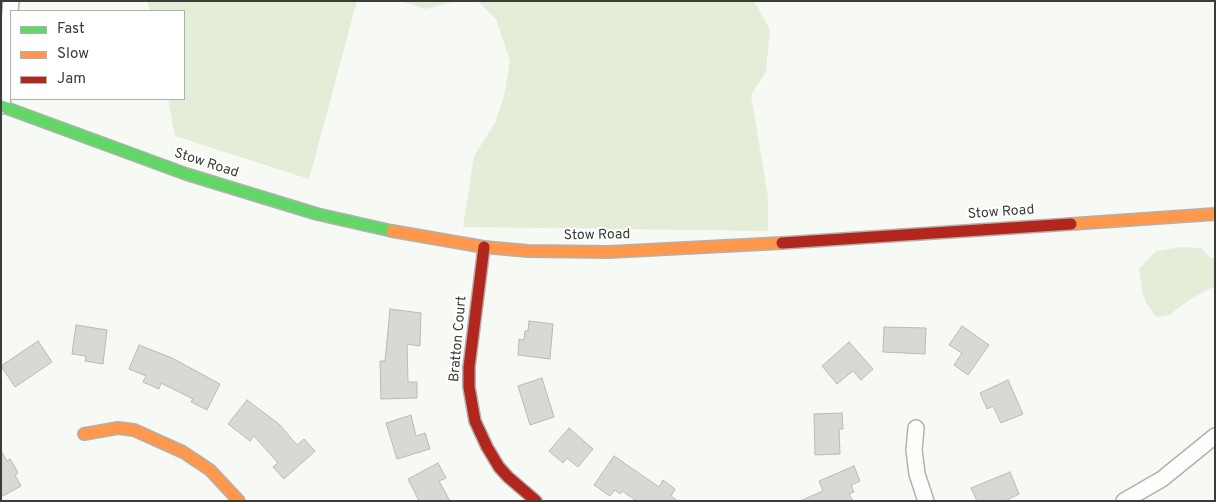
<!DOCTYPE html>
<html>
<head>
<meta charset="utf-8">
<style>
	body { margin:0 }
	#map { position:relative; width:1216px; height:502px; overflow:hidden; background:#f7faf4; font-family:Overpass,sans-serif }
	canvas { display:block }
	.frame { position:absolute; inset:0; border:2px solid #3a3d37; pointer-events:none }
	.legend { position:absolute; left:10px; top:10px; width:175px; height:90px; box-sizing:border-box; background:#fff; border:1px solid #b0b1af; margin:0; padding:6px 9px; list-style:none; font-size:15px; color:#3a3d37 }
	.legend li { display:flex; align-items:center; gap:10px; height:25px }
	.legend b { width:25px; border:1px solid #b0b1af }
</style>
</head>
<body>
<div id="map">
<canvas width="1216" height="502"></canvas>
<div class="frame"></div>
<ul class="legend">
<li><b style="height:6px;background:#63d668"></b>Fast</li>
<li><b style="height:6px;background:#ff974d"></b>Slow</li>
<li><b style="height:6px;background:#b3261e"></b>Jam</li>
</ul>
</div>
<script>
const ctx = document.querySelector('canvas').getContext('2d');
ctx.lineJoin = 'round';
function fillPath(path, color) {
  ctx.fillStyle = color;
  ctx.fill(path, 'evenodd');
}
function shape(rows) {
  const path = new Path2D();
  for (const r of rows) {
    path.moveTo(r[0], r[1]);
    for (let i = 2; i < r.length; i += 2) path.lineTo(r[i], r[i + 1]);
  }
  return path;
}
function strokePath(path, color, width, dash) {
  ctx.strokeStyle = color;
  ctx.lineWidth = width;
  ctx.lineCap = dash ? 'butt' : 'round';
  ctx.setLineDash(dash || []);
  ctx.stroke(path);
}
function drawText(font, color, halo, rows, align = 'center') {
  ctx.font = font + ' Overpass,sans-serif';
  ctx.lineWidth = 4;
  ctx.setLineDash([]);
  ctx.textBaseline = 'middle';
  ctx.strokeStyle = halo;
  ctx.fillStyle = color;
  for (const [text, x, y, turn = 0] of rows) {
    ctx.save();
    ctx.translate(x, y);
    ctx.rotate((+turn || 0) * Math.PI / 180);
    ctx.textAlign = isNaN(turn) ? turn : align;
    if (halo) ctx.strokeText(text, 0, 0);
    ctx.fillText(text, 0, 0);
    ctx.restore();
  }
}
fillPath(shape([
	[147,1,357,1,309,179,175,136,168,99,184,99,184,11,150,11],
	[401,1,459,1,425,9],
	[477,1,754,1,770,30,766,72,751,95,768,197,768,231,463,227,474,156,495,123,504,96,510,61,496,19],
	[1182,247,1201,248,1210,258,1215,257,1215,286,1192,298,1169,315,1156,317,1147,304,1143,295,1139,269,1156,251]
]), '#e4edd8');
const building = shape([
	[390,309,421,313,420,346,407,344,408,382,417,382,417,398,381,399,380,361,385,361,390,309],
	[529,321,553,324,550,359,518,355,519,339,524,340,525,331,528,331,529,321],
	[76,325,107,330,103,364,85,361,86,356,72,354,76,325],
	[962,326,989,345,968,375,954,365,962,353,949,345,962,326],
	[884,327,926,328,925,354,883,352,884,327],
	[38,341,52,362,15,387,1,366,38,341],
	[849,342,873,369,861,380,853,371,837,384,822,366,849,342],
	[139,345,172,358,220,384,207,410,191,402,193,399,161,383,159,389,143,382,146,376,129,369,139,345],
	[542,378,554,417,530,425,518,386,542,378],
	[1008,380,1023,414,1001,423,993,406,987,409,980,393,1008,380],
	[247,400,279,424,297,445,304,439,315,451,284,479,273,467,278,463,254,436,250,441,228,424,247,400],
	[842,413,843,429,839,429,840,454,815,455,814,414,842,413],
	[411,415,416,436,425,433,430,449,397,459,386,423,411,415],
	[569,428,593,449,578,467,567,458,563,463,549,451,569,428],
	[1,451,7,461,10,459,15,467,18,473,15,475,21,486,1,497,1,451],
	[614,456,659,487,663,480,675,489,671,496,678,501,637,501,622,491,620,494,615,490,610,496,594,485,614,456],
	[438,463,446,478,439,481,450,501,419,501,408,479,438,463],
	[854,466,860,481,851,485,854,492,849,494,853,501,800,501,823,491,819,481,854,466],
	[1010,472,1019,494,1005,501,977,501,971,488,1010,472]
]);
fillPath(building, '#d7dad4');
strokePath(building, '#b7bab5', 1);
const street = shape([
	[2,106,11,1],
	[916,428,914,450,917,474,926,501],
	[1124,501,1162,479,1215,436]
]);
const fast = shape([
	[1,106,186,174,317,214,392,231]
]);
const slow = shape([
	[1071,224,1215,214],
	[392,231,484,247,528,251,609,252,782,243],
	[84,434,118,428,134,430,183,452,210,470,239,501]
]);
const jam = shape([
	[782,243,1071,224],
	[484,247,469,367,469,387,475,421,487,447,499,467,508,477,536,501]
]);
strokePath(street, '#b0b2ad', 18);
strokePath(fast, '#b0b2ad', 14);
strokePath(slow, '#b0b2ad', 14);
strokePath(jam, '#b0b2ad', 14);
strokePath(street, '#fefefd', 15);
strokePath(fast, '#63d668', 11);
strokePath(slow, '#ff974d', 11);
strokePath(jam, '#b3261e', 11);
drawText('14px', '#3a3d37', '#fff', [
	["Stow Road",206,164,18],
	["Stow Road",1001,213,-4],
	["Stow Road",597,236,-1],
	["Bratton Court",459,339,-85]
]);
</script>
</body>
</html>
